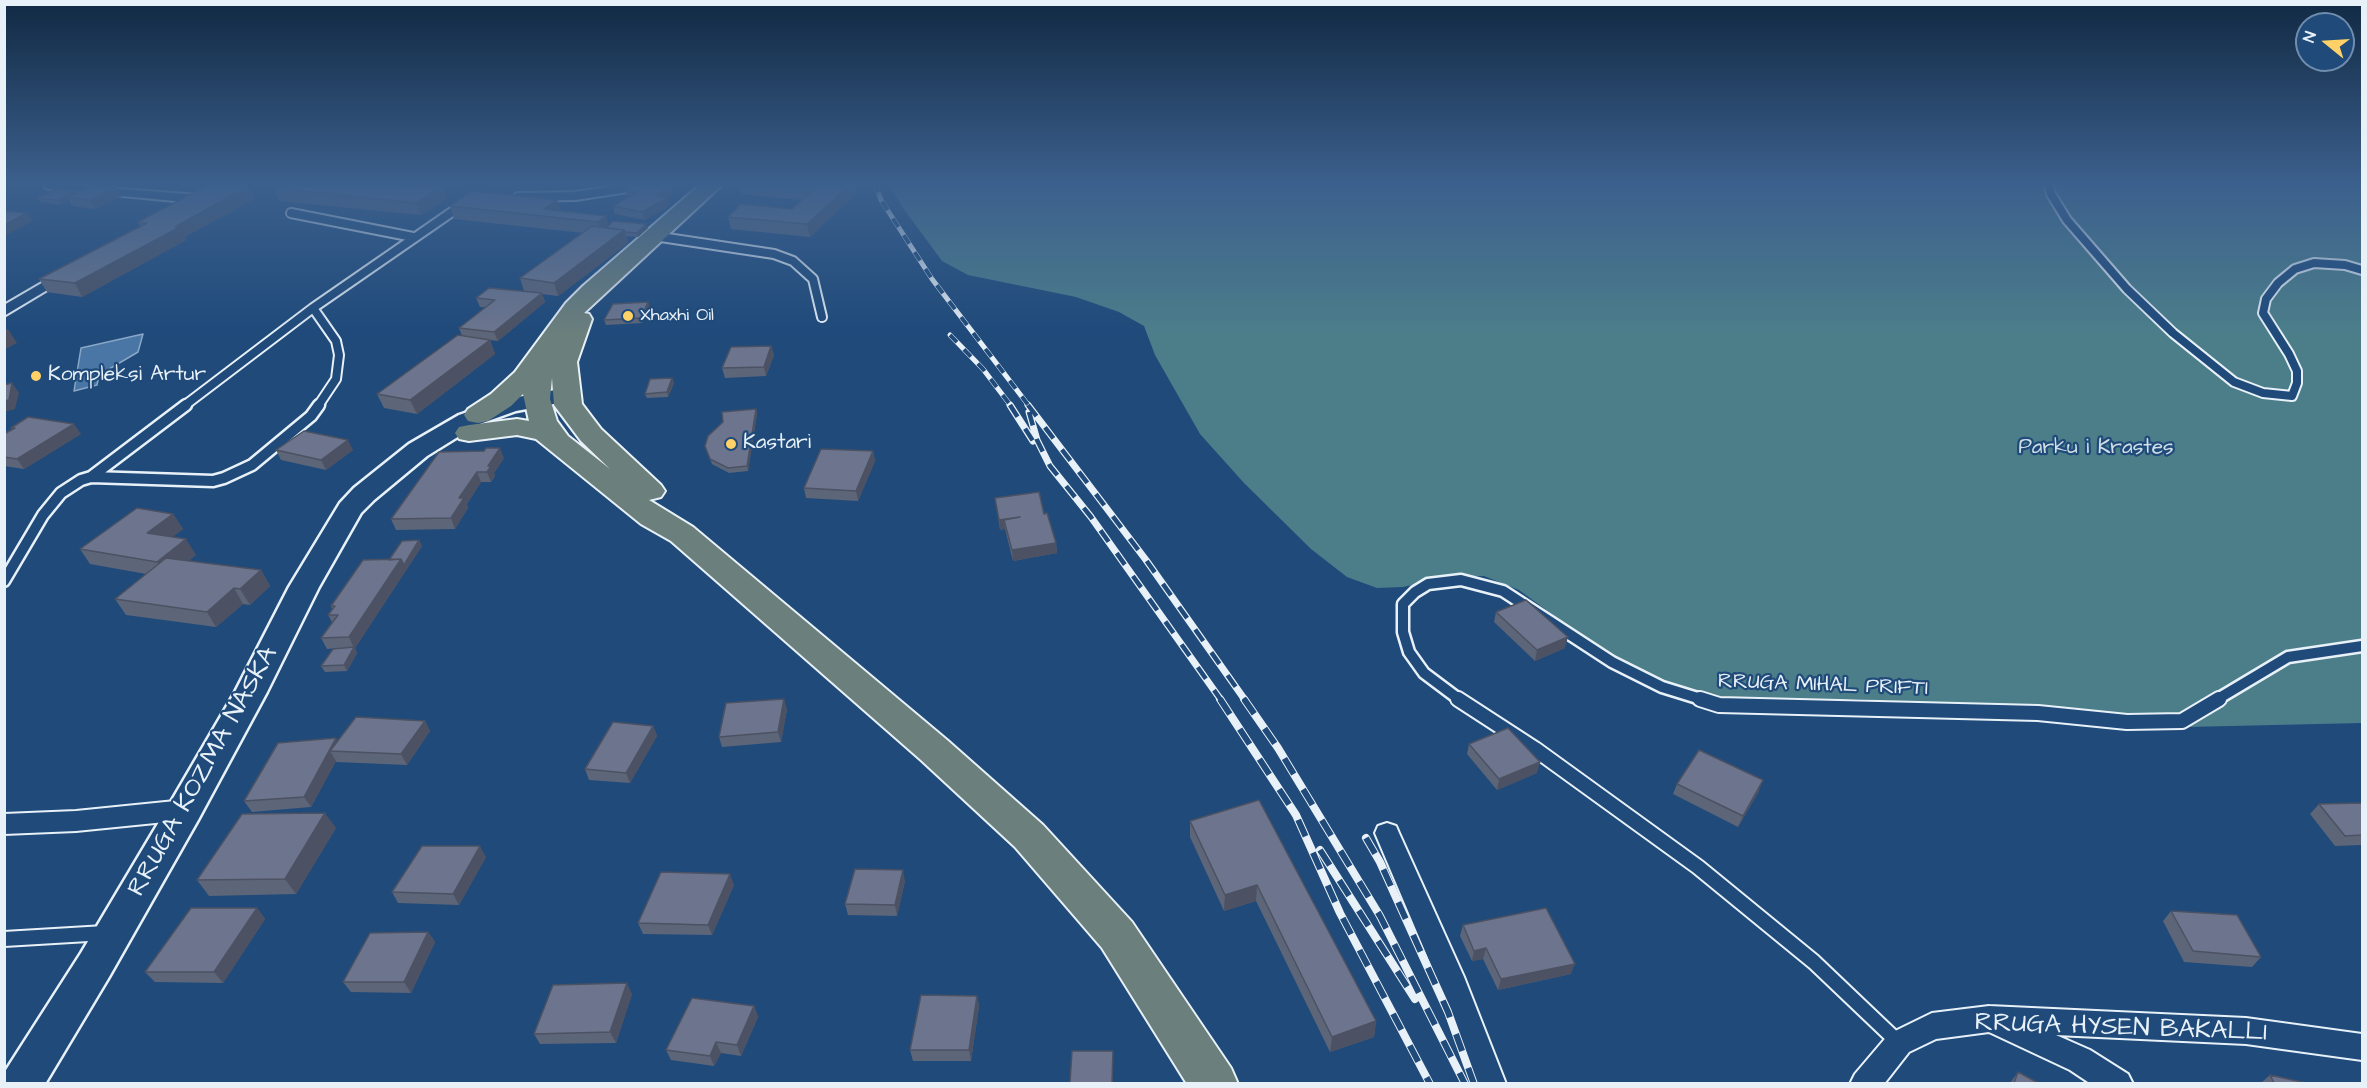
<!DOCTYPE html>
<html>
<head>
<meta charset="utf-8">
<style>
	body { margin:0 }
	#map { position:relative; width:2367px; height:1088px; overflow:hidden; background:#1f4a7a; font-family:"Architects Daughter",sans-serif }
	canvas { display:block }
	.frame { position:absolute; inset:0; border:6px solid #e8f1f8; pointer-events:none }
	.north { position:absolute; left:2295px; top:12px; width:60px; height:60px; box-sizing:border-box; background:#1f4a7a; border:2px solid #6f8dac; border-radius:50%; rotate:288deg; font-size:16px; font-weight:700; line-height:24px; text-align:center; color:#e8f1f8 }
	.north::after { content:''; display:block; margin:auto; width:21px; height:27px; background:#ffd166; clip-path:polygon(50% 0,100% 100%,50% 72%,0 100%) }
</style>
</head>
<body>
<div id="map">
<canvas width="2367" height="1088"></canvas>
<div class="frame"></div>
<div class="north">N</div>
</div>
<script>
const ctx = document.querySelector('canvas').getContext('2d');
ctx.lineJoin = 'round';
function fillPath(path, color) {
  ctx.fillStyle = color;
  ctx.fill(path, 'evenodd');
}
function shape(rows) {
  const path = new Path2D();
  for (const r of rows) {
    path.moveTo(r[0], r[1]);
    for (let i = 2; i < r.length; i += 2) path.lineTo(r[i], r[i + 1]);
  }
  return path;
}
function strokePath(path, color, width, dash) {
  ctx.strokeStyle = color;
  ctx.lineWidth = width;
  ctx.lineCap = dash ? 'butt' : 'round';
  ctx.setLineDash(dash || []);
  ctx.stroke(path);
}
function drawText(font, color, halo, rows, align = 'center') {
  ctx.font = font + ' "Architects Daughter",sans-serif';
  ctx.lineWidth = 4.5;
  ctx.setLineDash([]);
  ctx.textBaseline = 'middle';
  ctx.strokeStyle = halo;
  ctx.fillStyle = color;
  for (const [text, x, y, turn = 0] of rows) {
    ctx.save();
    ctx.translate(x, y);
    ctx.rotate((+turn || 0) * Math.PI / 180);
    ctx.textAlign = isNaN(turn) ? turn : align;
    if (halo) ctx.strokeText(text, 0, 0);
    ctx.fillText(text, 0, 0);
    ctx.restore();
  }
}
fillPath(shape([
	[891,183,2362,183,2362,723,2187,727,2033,709,1857,699,1760,704,1717,700,1664,684,1617,662,1519,590,1484,576,1448,577,1403,587,1377,588,1347,577,1311,549,1244,483,1200,434,1155,355,1144,326,1119,312,1076,297,968,275,942,261,903,208,893,191]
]), '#4c7e8a');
const water = shape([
	[143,334,138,352,99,375,97,385,74,391,81,348,143,334]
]);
fillPath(water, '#4976a4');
strokePath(water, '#89a7c6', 1.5);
const laneFar2 = shape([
	[2048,183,2051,194,2067,220,2127,289,2173,333,2234,382,2263,393,2292,396,2297,383,2297,371,2289,354,2263,313,2266,299,2278,283,2295,269,2314,263,2345,265,2362,270],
	[518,197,575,196,660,183],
	[291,213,413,237],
	[654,236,774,254,793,261,813,279,822,317],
	[313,308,336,341,339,355,336,379,318,406],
	[184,406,313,308,462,205]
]);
const laneFar1 = shape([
	[91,477,186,405],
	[4,581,43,515,61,493,81,480,91,477,213,481,224,478,252,465,311,416,319,405],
	[1460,700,1424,673,1409,652,1403,632,1403,604,1415,592,1428,584,1461,580,1503,591,1612,662,1662,687,1704,700],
	[2216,700,2288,657,2362,646]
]);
const lane = shape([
	[1458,699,1535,749,1698,867,1814,962,1898,1042],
	[1700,699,1719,705,2038,713,2127,722,2182,721,2219,699],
	[4,939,105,933]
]);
const street = shape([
	[45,183,199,195,206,199,190,208,185,207,185,202,50,189,45,188,45,183],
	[64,270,69,271,71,274,69,277,4,316,4,305,64,270],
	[185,800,194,803,197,810,194,817,185,820,76,831,4,834,4,814,76,811,185,800],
	[1387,823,1396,826,1399,833,1464,977,1506,1084,1476,1084,1436,977,1375,833,1378,826,1387,823],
	[1989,1006,2246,1018,2362,1034,2362,1060,2246,1044,2056,1035,2090,1050,2128,1074,2133,1084,2091,1084,2070,1070,1989,1032,1936,1039,1909,1052,1884,1084,1850,1084,1855,1074,1889,1034,1932,1013,1989,1006]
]);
const secondary = shape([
	[566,388,575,390,578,395,575,400,516,411,477,425,427,456,374,500,361,513,319,587,267,692,198,820,109,977,45,1084,4,1084,6,1070,81,953,172,800,235,692,289,587,340,503,354,488,409,444,459,415,502,400,566,388]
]);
const primary = shape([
	[702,183,724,183,584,313,589,314,592,319,577,362,582,404,601,429,661,485,665,491,661,497,649,500,693,527,947,740,1043,825,1132,922,1231,1068,1238,1084,1187,1084,1102,948,1015,847,921,760,671,541,641,524,536,439,517,435,469,441,459,439,455,433,459,427,469,425,517,419,529,421,523,394,511,406,488,421,478,423,468,421,464,415,468,409,491,394,515,372,566,303,583,286,702,183],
	[552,378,554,405,581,441,610,469,568,436,557,421,550,399,552,378]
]);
strokePath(laneFar2, '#e8f1f8', 12);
strokePath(laneFar1, '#e8f1f8', 15);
strokePath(lane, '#e8f1f8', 18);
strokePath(street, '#e8f1f8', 4);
strokePath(secondary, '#e8f1f8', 5);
strokePath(primary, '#e8f1f8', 4);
strokePath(laneFar2, '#1f4a7a', 8);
strokePath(laneFar1, '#1f4a7a', 10);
strokePath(lane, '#1f4a7a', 14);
fillPath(street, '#1f4a7a');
fillPath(secondary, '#1f4a7a');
fillPath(primary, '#6b7f7c');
const railFar2 = shape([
	[875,183,881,200,932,279,1029,406],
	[950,335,983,369,1011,406]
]);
const railFar1 = shape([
	[1010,405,1033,441],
	[1028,405,1146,560,1245,700],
	[1029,412,1037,440,1050,466,1091,517,1221,700]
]);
const rail = shape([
	[1220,699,1296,815,1340,913,1430,1084],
	[1244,699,1278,748,1380,916,1465,1084],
	[1366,838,1380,862,1448,1012,1474,1084],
	[1320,850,1415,999]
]);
strokePath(railFar2, '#e8f1f8', 5);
strokePath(railFar1, '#e8f1f8', 7);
strokePath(rail, '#e8f1f8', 8);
strokePath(railFar2, '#1f4a7a', 4, [10]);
strokePath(railFar1, '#1f4a7a', 4.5, [14]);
strokePath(rail, '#1f4a7a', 6, [18]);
fillPath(shape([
	[738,183,856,183,857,192,810,237,731,229,728,217,792,209,802,200,741,194],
	[248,186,254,199,185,237,186,240,82,297,47,292,39,279,140,226,138,222],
	[117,188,122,196,95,209,72,206,69,200,61,205,40,202,37,198],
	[274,188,447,199,421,215,279,201],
	[625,189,673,195,667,198,669,206,645,220,615,214,613,206,628,197],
	[557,200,560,211,609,225,648,228,638,237,626,236,628,243,558,296,542,294,545,302,498,341,490,340,495,354,417,414,384,408,377,394,462,336,459,328,485,307,480,307,476,298,524,291,520,278,583,233,454,219,450,206],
	[650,307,642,323,606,325,604,320],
	[771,346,774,355,766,376,725,378,722,368],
	[672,378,674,383,668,397,647,398,645,394],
	[756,409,757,414,748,471,729,473,712,464,705,446],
	[11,428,81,434,24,469,4,466,4,434,12,430],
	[276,450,353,450,326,470,281,460],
	[873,451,875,461,858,501,806,498,804,488],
	[504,458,494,473,495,476,491,482,481,482,467,504,468,508,455,529,396,530,391,519],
	[995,498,1044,514,1056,543,1057,553,1013,561,1005,529,1000,530],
	[173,514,183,529,172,537,196,555,188,561,261,570,270,586,250,605,243,604,216,627,126,615,115,599,146,574,90,564,80,549],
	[419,540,422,546,355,648,357,653,347,671,325,672,321,666,338,648,327,649,321,638,332,622,328,615,332,609,331,606,389,560],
	[1496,612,1565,648,1535,661,1494,622],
	[787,709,781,742,722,747,719,737],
	[425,721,430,731,407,765,336,762,336,761,311,807,252,812,244,801,337,741],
	[653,726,657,736,630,783,589,780,585,769],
	[1469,744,1537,773,1497,790,1467,754],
	[1677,784,1759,791,1738,827,1673,794],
	[1259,800,1376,1021,1374,1037,1330,1052,1256,901,1224,911,1190,837,1190,821],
	[2362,803,2362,845,2335,846,2310,814,2319,804],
	[336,828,296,894,209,896,197,880],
	[486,857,459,905,398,903,392,892],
	[905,881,897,916,848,915,845,904],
	[734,885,712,935,643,934,638,923],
	[257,908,265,919,223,983,155,982,145,972],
	[2171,911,2261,957,2252,967,2184,962,2163,921],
	[1463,925,1571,974,1498,990,1483,959,1472,961,1460,936],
	[428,932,435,942,411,993,351,992,343,982],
	[632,994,616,1043,540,1044,534,1034],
	[977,996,979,1006,971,1061,913,1061,910,1050],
	[754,1006,758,1017,741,1056,721,1053,714,1066,671,1060,666,1050],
	[2018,1072,2038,1083,2010,1083],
	[2270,1075,2306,1083,2261,1083]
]), '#5d6579');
fillPath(shape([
	[4,183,17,183,18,185,4,190],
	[852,183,856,183,857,192,810,237,807,224],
	[248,186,254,199,185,237,186,240,82,297,75,283,175,227],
	[442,186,447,199,421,215,416,203],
	[671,186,673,195,667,198,669,206,645,220,642,212,656,195],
	[117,188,122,196,95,209,90,200],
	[77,191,80,195,67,197,69,200,61,205,58,200],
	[557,200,561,213,544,209],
	[27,213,33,221,4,236,4,225],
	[606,216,610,229,602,235,598,222],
	[646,224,648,228,638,237,637,233],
	[624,230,628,243,558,296,554,283],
	[542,293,545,302,498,341,494,332],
	[648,302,650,307,642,323,641,318],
	[8,329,17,343,4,350,4,331],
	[490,340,495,354,417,414,410,400],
	[771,346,774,355,766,376,764,367],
	[672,378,674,383,668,397,667,392],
	[12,383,19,393,15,409,4,412,4,401],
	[756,409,757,414,748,471,747,466],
	[74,424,81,434,24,469,17,459],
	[348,440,353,450,326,470,321,460],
	[500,448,504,458,494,473,495,476,491,482,487,472,488,466],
	[873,451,875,461,858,501,856,491],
	[477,472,481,482,467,504,468,508,455,529,451,518,459,498],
	[173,514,183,529,157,549,147,533],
	[1020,517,1004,520,1005,529,1000,530,999,520],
	[186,539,196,555,167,577,157,562],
	[419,540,422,546,355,648,357,653,347,671,344,665,354,648,349,637,401,559],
	[1056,543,1057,553,1013,561,1012,550],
	[261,570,270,586,250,605,240,589],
	[234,588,243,604,216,627,207,612],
	[1568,637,1565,648,1535,661,1537,650],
	[784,699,787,709,781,742,778,732],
	[425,721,430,731,407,765,401,754],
	[653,726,657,736,630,783,626,773],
	[336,738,342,749,330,751,336,761,311,807,304,797],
	[1540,762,1537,773,1497,790,1499,779],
	[1763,780,1759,791,1738,827,1743,816],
	[325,813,336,828,296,894,285,879],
	[480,846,486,857,459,905,453,894],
	[903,870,905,881,897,916,895,905],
	[730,874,734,885,712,935,708,925],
	[1257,885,1256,901,1224,911,1225,895],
	[257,908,265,919,223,983,214,972],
	[428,932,435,942,411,993,404,982],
	[1486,948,1483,959,1472,961,1474,951],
	[1575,964,1571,974,1498,990,1501,979],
	[627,983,632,994,616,1043,610,1032],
	[977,996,979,1006,971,1061,969,1050],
	[754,1006,758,1017,741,1056,737,1045],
	[1376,1021,1374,1037,1330,1052,1332,1037],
	[716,1042,721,1053,714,1066,710,1056],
	[1113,1051,1113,1083,1112,1083]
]), '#4c5263');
const building = shape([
	[212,183,248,186,175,227,180,227,75,283,39,279,147,223,138,222,212,183],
	[282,183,379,183,421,187,425,185,442,186,416,203,274,188,282,183],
	[636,183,654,183,671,186,656,195,667,198,642,212,613,206,638,192,625,189,636,183],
	[750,183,852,183,807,224,728,217,741,204,792,209,814,189,750,183],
	[95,185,117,188,90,200,67,197,95,185],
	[57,189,77,191,58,200,37,198,57,189],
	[472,191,557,200,544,209,606,216,598,222,450,206,472,191],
	[4,211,27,213,4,225,4,211],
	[613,221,646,224,637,233,625,232,624,230,606,228,613,221],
	[592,226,624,230,554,283,520,278,592,226],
	[489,288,542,293,494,332,459,328,495,300,476,298,489,288],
	[648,302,641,318,604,320,613,304,648,302],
	[458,335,490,340,410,400,377,394,458,335],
	[771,346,764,367,722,368,731,347,771,346],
	[672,378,667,392,645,394,650,379,672,378],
	[12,383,9,400,4,401,4,385,12,383],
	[756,409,747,466,728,468,710,459,705,446,708,436,723,422,722,412,756,409],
	[28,417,74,424,17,459,4,457,4,434,15,428,11,428,28,417],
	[304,431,348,440,321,460,276,450,304,431],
	[486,448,500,448,488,466,491,466,487,472,477,472,459,498,464,498,451,518,391,519,439,452,484,451,486,448],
	[821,449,873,451,856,491,804,488,821,449],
	[1039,492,1044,514,1047,513,1056,543,1012,550,1004,520,1020,517,999,520,995,498,1039,492],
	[137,508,173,514,147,533,186,539,157,562,80,549,137,508],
	[419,540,404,565,401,559,389,560,402,541,419,540],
	[166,558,261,570,240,589,234,588,207,612,115,599,166,558],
	[401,559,349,637,321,638,338,615,328,615,335,606,331,606,363,560,401,559],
	[1526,600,1568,637,1537,650,1496,612,1526,600],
	[354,647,344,665,321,666,333,649,354,647],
	[784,699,778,732,719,737,726,703,784,699],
	[356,717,425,721,401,754,330,751,356,717],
	[613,722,653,726,626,773,585,769,613,722],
	[1508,728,1540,762,1499,779,1469,744,1508,728],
	[336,738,304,797,244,801,278,743,336,738],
	[1699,750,1763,780,1743,816,1677,784,1699,750],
	[1259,800,1376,1021,1332,1037,1257,885,1225,895,1190,821,1259,800],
	[2362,803,2362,835,2345,836,2319,804,2362,803],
	[325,813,285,879,197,880,242,814,325,813],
	[422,846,480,846,453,894,392,892,422,846],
	[855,869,903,870,895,905,845,904,855,869],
	[661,872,730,874,708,925,638,923,661,872],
	[191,908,257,908,214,972,145,972,191,908],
	[1546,908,1575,964,1501,979,1486,948,1474,951,1463,925,1546,908],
	[2171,911,2237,915,2261,957,2193,951,2171,911],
	[428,932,404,982,343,982,370,933,428,932],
	[627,983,610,1032,534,1034,553,985,627,983],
	[921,995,977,996,969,1050,910,1050,921,995],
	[692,998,754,1006,737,1045,716,1042,710,1056,666,1050,692,998],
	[1072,1051,1113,1051,1112,1083,1070,1083,1072,1051],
	[2018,1072,2038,1083,2014,1083,2018,1072],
	[2270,1075,2306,1083,2274,1083,2270,1075]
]);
fillPath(building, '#6c758d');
strokePath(building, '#4c5263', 1.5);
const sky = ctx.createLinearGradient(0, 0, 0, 335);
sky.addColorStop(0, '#112943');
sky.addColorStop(0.55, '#3c608d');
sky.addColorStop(1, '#3c608d00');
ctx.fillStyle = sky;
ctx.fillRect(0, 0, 2367, 335);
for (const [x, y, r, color] of [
	[628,316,6,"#ffd166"],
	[36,376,6,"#ffd166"],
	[731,444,6,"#ffd166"]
]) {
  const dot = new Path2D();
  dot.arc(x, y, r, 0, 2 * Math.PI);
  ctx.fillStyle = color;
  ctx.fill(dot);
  strokePath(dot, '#1f4a7a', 2);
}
drawText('18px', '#e8f1f8', '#1f4a7a', [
	["Xhaxhi Oil",640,316]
], 'left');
drawText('21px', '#e8f1f8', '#1f4a7a', [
	["Kompleksi Artur",48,376],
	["Kastari",743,444]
], 'left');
drawText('21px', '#d1e0e8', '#1f4a7a', [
	["Parku i Krastes",2096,449]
]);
drawText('21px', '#e8f1f8', '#1f4a7a', [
	["RRUGA MIHAL PRIFTI",1823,686,2]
]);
drawText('26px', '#e8f1f8', '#1f4a7a', [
	["RRUGA KOZMA NASKA",204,772,-61],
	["RRUGA HYSEN BAKALLI",2121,1029,2]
]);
</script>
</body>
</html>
